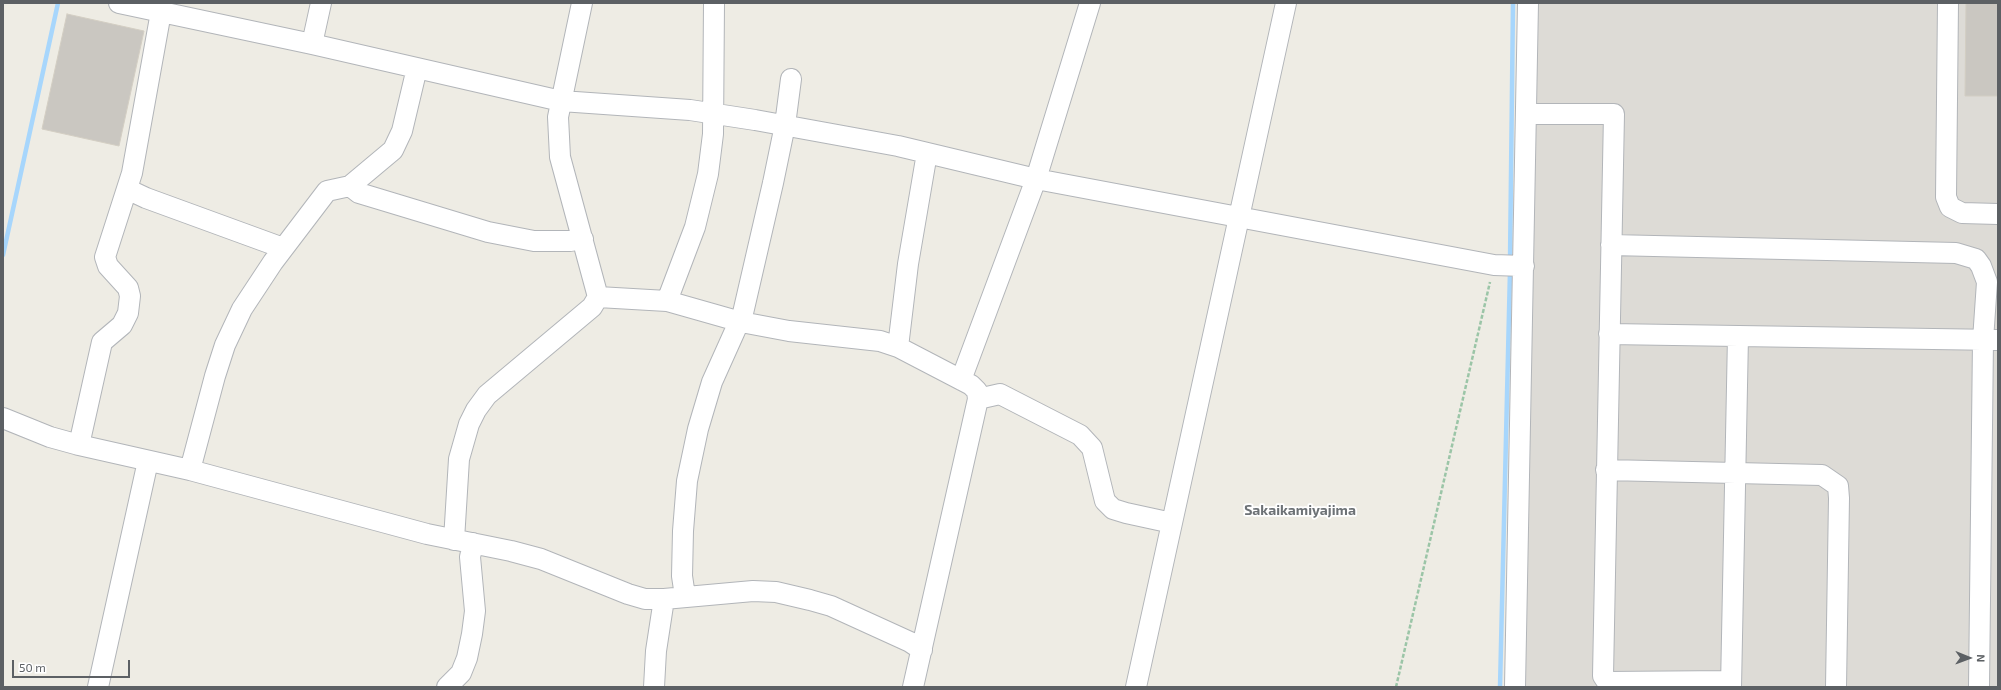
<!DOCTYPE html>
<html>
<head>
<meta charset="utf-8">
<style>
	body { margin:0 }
	#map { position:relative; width:2001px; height:690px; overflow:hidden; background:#eeece4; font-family:"Exo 2",sans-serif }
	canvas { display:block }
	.frame { position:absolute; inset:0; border:4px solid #5c6064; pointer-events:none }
	.north { position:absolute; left:1949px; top:638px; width:40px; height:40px; -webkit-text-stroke:3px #fff; paint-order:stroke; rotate:91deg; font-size:11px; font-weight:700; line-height:16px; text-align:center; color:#5c6064 }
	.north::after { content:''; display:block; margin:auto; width:14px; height:18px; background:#5c6064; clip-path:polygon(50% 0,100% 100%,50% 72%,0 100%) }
	.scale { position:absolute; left:12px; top:660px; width:118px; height:18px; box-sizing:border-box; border:2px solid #5c6064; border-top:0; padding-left:5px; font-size:12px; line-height:14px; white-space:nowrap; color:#5c6064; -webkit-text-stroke:3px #fff; paint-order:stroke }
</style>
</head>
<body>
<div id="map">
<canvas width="2001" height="690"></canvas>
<div class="frame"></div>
<div class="north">N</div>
<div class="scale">50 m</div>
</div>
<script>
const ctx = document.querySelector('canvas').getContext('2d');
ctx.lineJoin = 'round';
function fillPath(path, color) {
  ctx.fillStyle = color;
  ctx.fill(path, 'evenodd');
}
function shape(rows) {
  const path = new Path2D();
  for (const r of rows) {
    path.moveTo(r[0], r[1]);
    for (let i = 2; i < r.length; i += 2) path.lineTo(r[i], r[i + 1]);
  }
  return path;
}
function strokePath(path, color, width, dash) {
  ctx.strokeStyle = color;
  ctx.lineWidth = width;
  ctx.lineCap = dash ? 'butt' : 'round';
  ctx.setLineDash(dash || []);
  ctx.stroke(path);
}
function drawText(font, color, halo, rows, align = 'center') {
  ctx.font = font + ' "Exo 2",sans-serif';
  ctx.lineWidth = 3.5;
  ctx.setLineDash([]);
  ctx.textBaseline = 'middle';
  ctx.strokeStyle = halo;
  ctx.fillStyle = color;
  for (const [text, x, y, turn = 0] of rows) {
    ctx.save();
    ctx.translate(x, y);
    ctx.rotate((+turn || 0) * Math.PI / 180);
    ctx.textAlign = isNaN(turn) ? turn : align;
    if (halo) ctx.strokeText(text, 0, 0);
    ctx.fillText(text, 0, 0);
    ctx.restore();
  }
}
fillPath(shape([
	[1538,3,1998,3,1998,687,1525,687]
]), '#dddbd6');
strokePath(shape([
	[3,255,58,3],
	[1510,261,1513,3],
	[1500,687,1510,271]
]), '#a7d6fc', 4.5);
const building = shape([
	[1966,3,1998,3,1998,96,1965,96,1966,3],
	[67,14,144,31,119,146,42,129,67,14]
]);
fillPath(building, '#cac7c1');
strokePath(building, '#d3cec3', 1);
const minor = shape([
	[119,3,312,44,561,101,690,110,755,120,898,146,1036,179,1494,265,1524,266],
	[1948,3,1946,197,1950,207,1962,213,1998,214],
	[312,44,321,3],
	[1526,114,1614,114,1603,676,1607,682,1731,681],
	[350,186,359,193,488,232,534,241,570,241,583,239],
	[127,189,146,198,283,248],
	[1611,245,1956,253,1976,259,1981,266,1987,282,1983,340,1979,687],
	[598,297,667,301,741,322,789,331,880,341,898,347,971,385,977,391,978,399,913,687],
	[667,301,695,227,708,174,713,134,714,3],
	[1609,334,1998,340],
	[898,347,908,264,927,153],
	[961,380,1036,179,1090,3],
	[978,399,1000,394,1080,435,1092,448,1105,501,1113,509,1126,513,1172,523],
	[3,418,50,437,79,445,190,470,427,534,511,551,541,559,628,594,645,599,664,599,753,591,776,592,810,600,831,606,910,642,922,650],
	[79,445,102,342,122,325,128,313,130,296,128,288,108,266,105,257,132,173,161,12],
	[190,470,215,376,225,345,242,309,273,262,327,191,350,186,393,150,402,131,417,68],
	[1606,470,1822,475,1838,486,1839,498,1836,687],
	[454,540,459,459,469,424,476,410,487,395,592,307,598,297,560,157,558,117,582,3],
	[685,596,682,576,683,531,687,481,698,429,712,382,743,313,773,183,785,125,791,79],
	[98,687,148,461],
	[447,687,461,673,467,658,472,634,475,611,470,557,473,543],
	[654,687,656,651,664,599],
	[1136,687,1286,3],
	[1515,687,1528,3],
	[1731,687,1738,336]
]);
strokePath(minor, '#b2b5b9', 22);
strokePath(shape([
	[1396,687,1490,282]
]), '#9bc5a7', 2.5, [4, 2]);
strokePath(minor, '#fff', 20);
drawText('bold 14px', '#6d7276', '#fff', [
	["Sakaikamiyajima",1300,510]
]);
</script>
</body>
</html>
